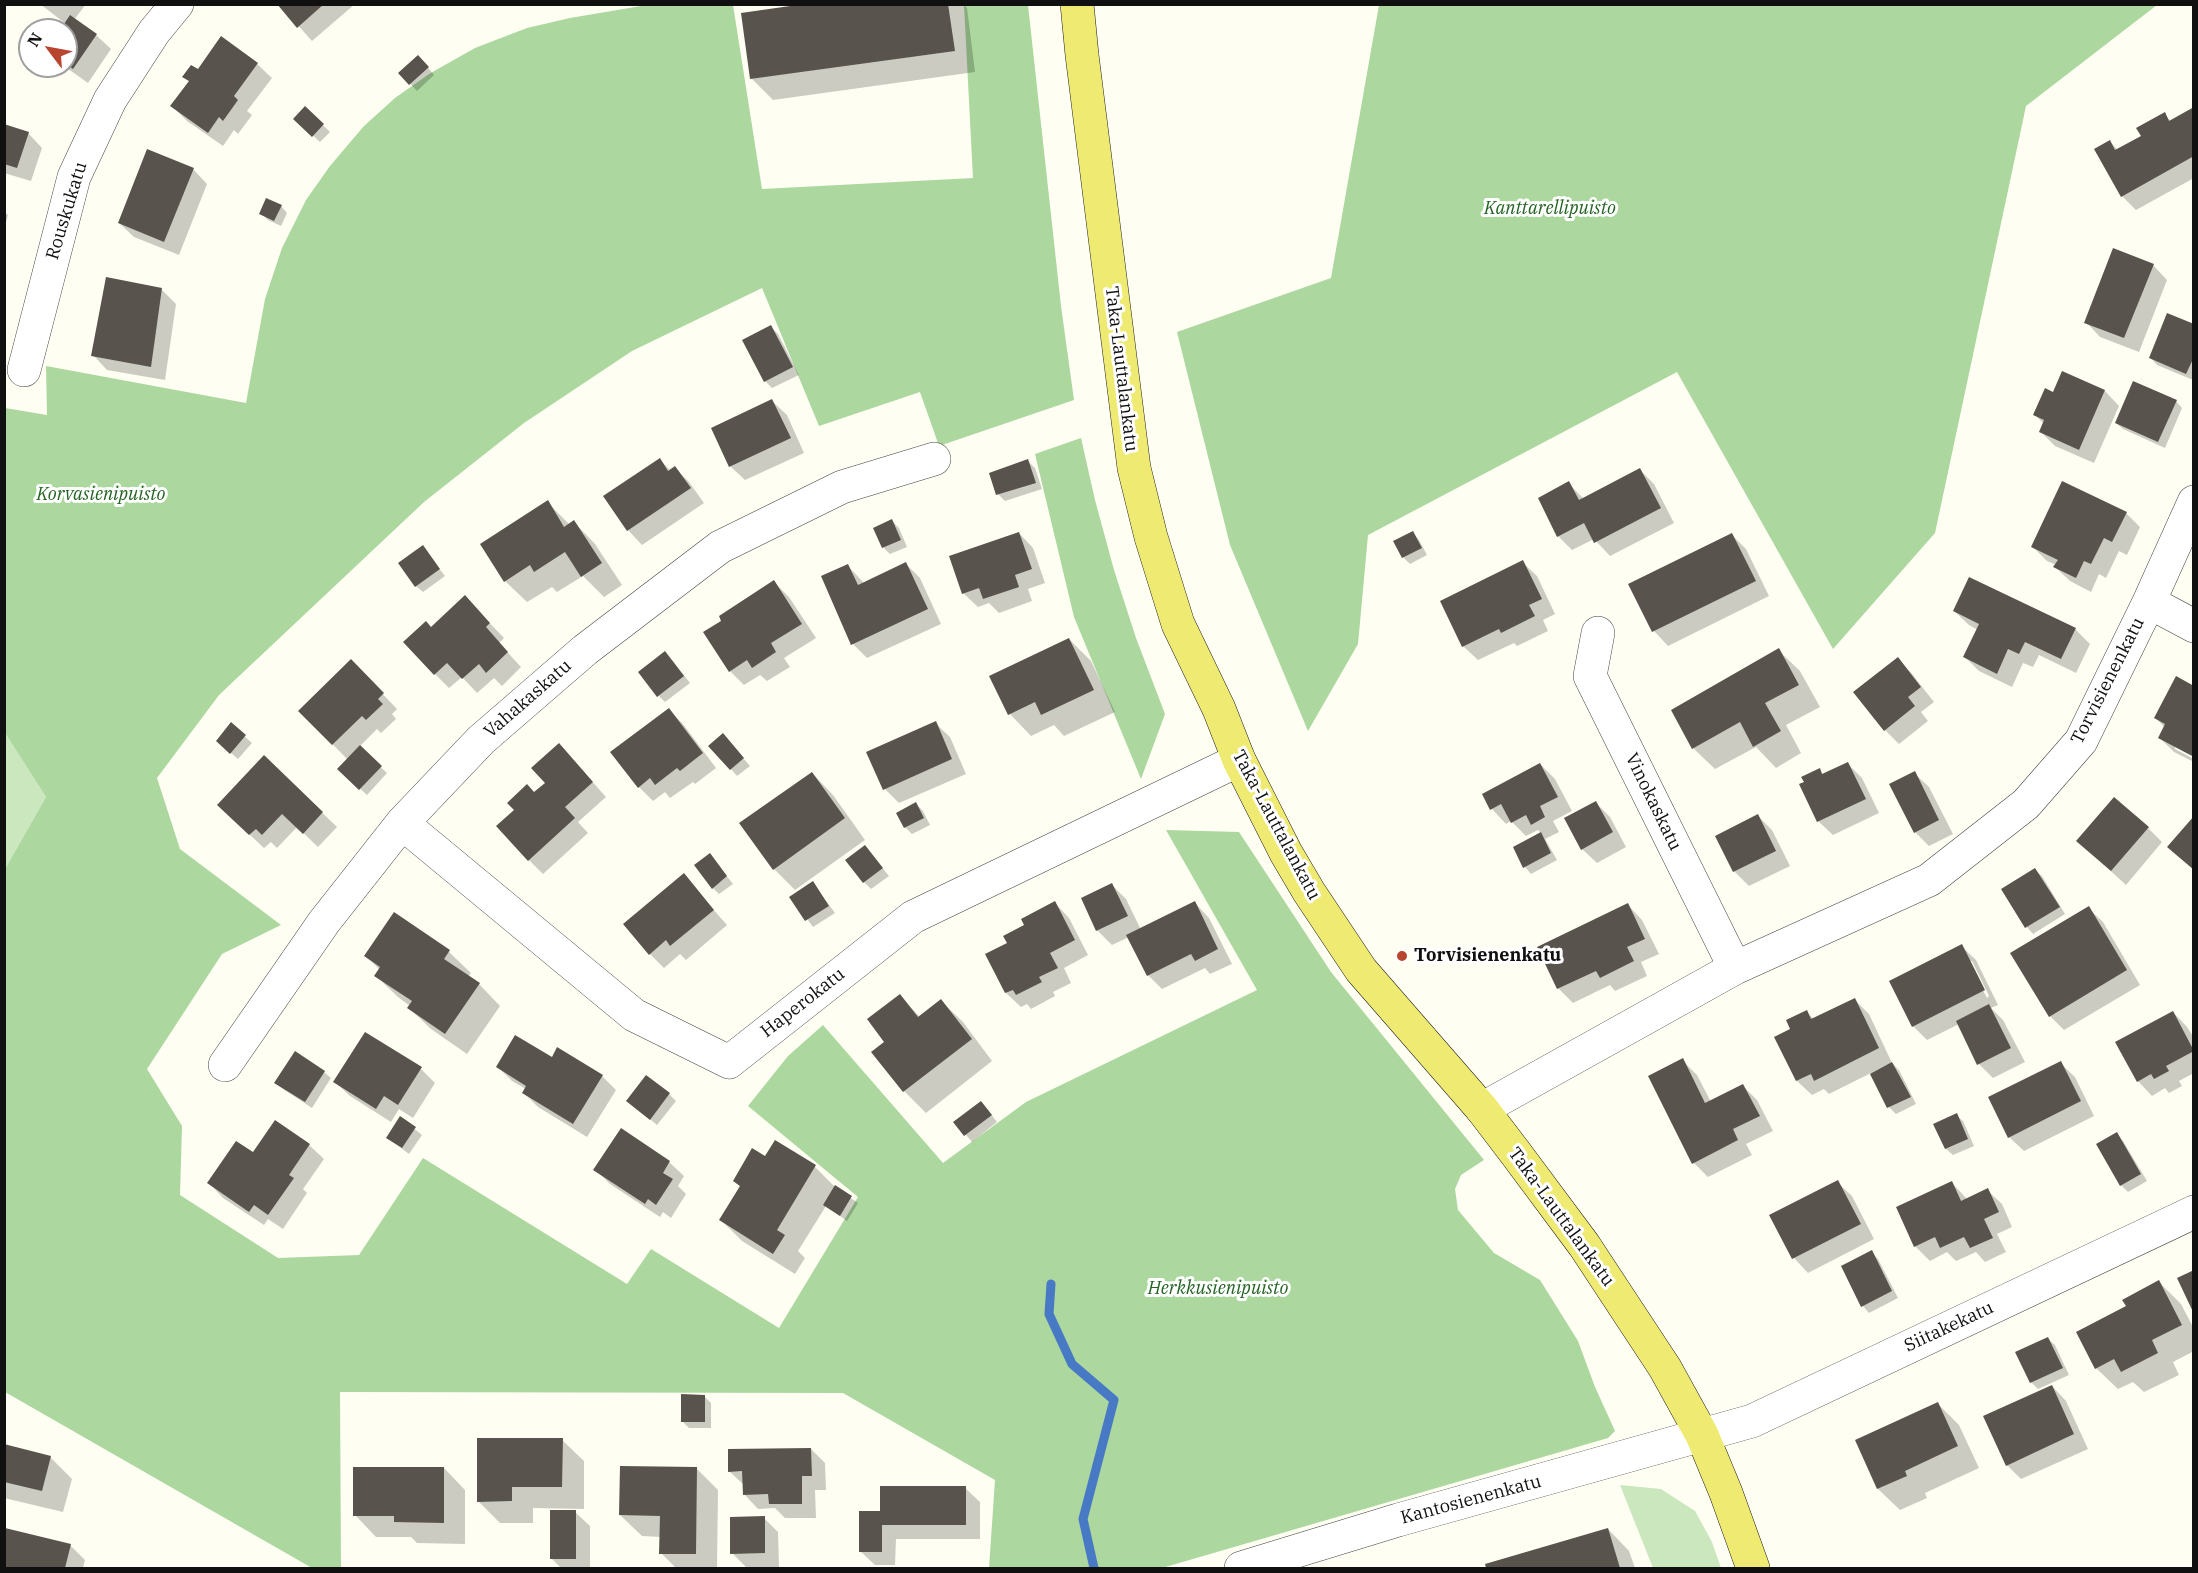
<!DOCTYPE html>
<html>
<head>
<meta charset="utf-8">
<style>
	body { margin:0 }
	#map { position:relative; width:2198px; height:1573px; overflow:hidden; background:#fefef3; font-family:"IBM Plex Serif",serif }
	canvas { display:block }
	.frame { position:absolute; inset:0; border:6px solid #101010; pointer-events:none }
	.north { position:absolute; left:18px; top:18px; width:60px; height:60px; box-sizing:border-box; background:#fff; border:2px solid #9f9f9f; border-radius:50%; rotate:302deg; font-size:16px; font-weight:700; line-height:24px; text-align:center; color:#101010 }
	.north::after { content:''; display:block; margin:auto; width:21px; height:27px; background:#b74530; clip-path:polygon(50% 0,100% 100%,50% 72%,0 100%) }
</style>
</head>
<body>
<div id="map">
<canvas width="2198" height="1573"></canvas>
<div class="frame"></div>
<div class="north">N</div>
</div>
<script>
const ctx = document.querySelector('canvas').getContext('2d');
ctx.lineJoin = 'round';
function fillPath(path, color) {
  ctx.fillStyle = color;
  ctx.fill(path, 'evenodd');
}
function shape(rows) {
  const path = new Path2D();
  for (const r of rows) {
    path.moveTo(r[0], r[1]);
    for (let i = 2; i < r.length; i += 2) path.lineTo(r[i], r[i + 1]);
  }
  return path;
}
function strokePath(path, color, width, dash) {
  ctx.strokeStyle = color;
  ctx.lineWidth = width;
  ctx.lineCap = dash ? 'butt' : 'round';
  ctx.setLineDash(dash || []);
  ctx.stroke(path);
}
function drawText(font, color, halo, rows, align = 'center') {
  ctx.font = font + ' "IBM Plex Serif",serif';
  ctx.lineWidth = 6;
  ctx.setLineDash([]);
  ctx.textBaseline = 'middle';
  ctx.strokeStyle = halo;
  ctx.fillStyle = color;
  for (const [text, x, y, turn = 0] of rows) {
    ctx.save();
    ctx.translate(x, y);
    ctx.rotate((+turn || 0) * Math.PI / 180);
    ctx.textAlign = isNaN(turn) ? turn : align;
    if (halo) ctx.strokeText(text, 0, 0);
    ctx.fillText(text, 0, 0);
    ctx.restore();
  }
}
fillPath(shape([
	[5,733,46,797,5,869],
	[1620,1485,1661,1489,1695,1511,1712,1542,1721,1568,1653,1568]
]), '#cbe7be');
fillPath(shape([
	[647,5,733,5,762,189,973,178,964,5,1028,5,1061,306,1074,400,939,446,920,392,819,426,762,288,632,351,524,423,424,502,219,695,157,778,180,849,281,925,222,954,147,1069,182,1126,180,1195,278,1258,359,1255,423,1158,627,1284,651,1249,779,1328,858,1197,748,1106,788,1056,823,1025,943,1163,1026,1102,1257,990,1166,830,1239,832,1331,972,1484,1160,1461,1175,1455,1189,1458,1210,1494,1253,1540,1280,1578,1341,1595,1387,1615,1431,1608,1438,1162,1568,989,1568,995,1480,843,1393,340,1392,341,1568,312,1568,5,1392,5,869,46,797,5,733,5,408,47,415,46,366,246,403,265,299,282,248,306,200,330,166,364,126,395,98,429,74,475,48,527,28,570,18],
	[1379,5,2157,5,2026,106,1935,533,1833,649,1677,372,1368,535,1358,644,1308,731,1230,545,1177,332,1331,278],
	[1081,438,1095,500,1114,570,1136,638,1165,714,1141,779,1074,617,1035,454]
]), '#acd79f');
fillPath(shape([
	[40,4,86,4,74,20,96,35,111,49,88,83,64,66,66,66,66,30,62,30,66,24],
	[279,4,355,4,312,41],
	[814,4,963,4,967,8,975,72,773,100,752,79],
	[222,38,257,64,272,78,247,111,252,115,238,134,234,130,223,146,187,121,172,106,190,82,184,77,198,71],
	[424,63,434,75,417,91,400,73],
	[305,108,330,132,320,142,295,119],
	[2194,109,2194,178,2136,210,2122,196,2110,142,2118,150,2143,137,2164,114,2171,121],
	[4,126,28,133,42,148,31,181,4,173],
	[193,169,207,184,179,255,134,237,119,223],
	[281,206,287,213,281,226,268,220,261,213],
	[4,212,8,215,4,230],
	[2153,265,2167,280,2139,352,2100,337,2086,322],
	[162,290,176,304,165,380,107,370,93,355],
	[2194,326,2193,380,2157,365,2151,358],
	[771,327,778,334,799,375,772,388,765,381,744,341],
	[2063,373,2105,391,2119,406,2094,463,2055,446,2041,432,2044,424,2035,415,2054,394],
	[772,401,787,415,804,453,745,480,730,466],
	[2176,401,2182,408,2165,448,2123,429,2116,423],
	[660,460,671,471,675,468,689,482,704,503,642,545,628,530],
	[1028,461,1035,468,1042,489,1005,501,998,494],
	[1640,470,1654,484,1674,523,1610,556,1594,539,1572,550,1558,536,1568,483,1584,499],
	[547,502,570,525,574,522,595,544,622,585,604,597,583,576,557,592,552,587,527,602,505,581],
	[2126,513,2140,527,2127,555,2119,551,2106,578,2099,574,2091,592,2070,581,2055,567,2056,565,2047,561,2033,547],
	[892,521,899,528,907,547,890,554,884,548,875,528],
	[1019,533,1033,548,1045,583,1028,589,1032,601,999,613,989,603,978,607,963,593],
	[1413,533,1419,540,1427,555,1410,564,1403,557],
	[1731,534,1746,549,1769,596,1668,646,1654,631,1630,584],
	[422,547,445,576,423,592,416,586],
	[1522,562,1537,576,1555,614,1543,620,1548,631,1517,646,1514,643,1478,660,1463,646],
	[906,564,920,578,941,624,867,658,853,644,848,566,864,583],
	[774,582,789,597,816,638,784,658,790,667,767,681,760,675,744,685,730,671],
	[1954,611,2075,629,2090,644,2076,673,2039,655,2033,667,2023,663,2012,687,1979,671,1965,657,1978,630,1969,625],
	[479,612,504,638,499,643,521,667,502,686,494,678,477,693,462,677,449,688,435,674,431,629],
	[1069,639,1091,661,1115,712,1064,736,1054,725,1031,736,1010,714,991,676],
	[1778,650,1800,671,1820,707,1786,725,1801,753,1776,768,1756,747,1715,769,1693,748],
	[1898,659,1912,674,1934,702,1921,712,1928,721,1899,744,1885,730],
	[672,660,690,683,665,702,659,696],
	[351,661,397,709,392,714,396,719,381,733,377,729,359,747,387,773,367,795,339,769,348,760,300,711],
	[2177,678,2175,749,2194,759,2194,762,2174,752,2160,738,2165,728,2156,718],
	[669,710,683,724,716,768,695,784,693,782,670,798,665,792,653,801,639,787],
	[935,723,950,737,966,774,899,803,885,789],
	[232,725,252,743,238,759,224,747],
	[729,742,750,766,737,776,711,746],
	[264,757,337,827,318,847,297,827,277,848,271,842,264,848,233,819],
	[573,760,606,797,578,822,588,833,543,874,529,860,516,811],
	[1540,764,1555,779,1572,811,1553,821,1559,832,1545,839,1557,860,1531,874,1525,867,1541,833,1538,830,1526,836,1511,821,1506,824,1492,809,1484,794],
	[1848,764,1862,778,1879,813,1833,835,1818,821,1819,770,1824,775],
	[812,773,833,795,865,840,795,890,774,869],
	[1914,773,1929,787,1953,834,1929,846,1915,832],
	[1596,803,1610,817,1626,847,1597,863,1582,849],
	[916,804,923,811,930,825,912,834,905,827],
	[1758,816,1772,830,1790,866,1749,886,1734,871,1717,836],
	[2148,828,2162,842,2126,885,2078,841],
	[865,847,889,876,871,889,864,882],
	[710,855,733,884,719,894,713,888],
	[2035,870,2042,876,2065,914,2033,934,2027,927,2003,889],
	[683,875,727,925,686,960,680,954,664,968,650,954],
	[813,883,835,913,813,927,791,897],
	[1112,885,1126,899,1141,930,1195,903,1209,918,1232,964,1210,974,1205,968,1162,989,1148,975,1129,937,1112,945,1097,930],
	[1055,903,1069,918,1088,955,1064,968,1071,983,1053,992,1055,996,1031,1009,1027,1004,1021,1007,1006,993,987,954,1009,943],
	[1628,905,1642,920,1659,954,1641,962,1647,976,1615,991,1610,985,1573,1003,1558,988],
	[2088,908,2103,922,2140,985,2064,1030,2050,1016],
	[395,914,449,952,471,973,468,977,479,984,500,1006,467,1054,431,1029,409,1008,410,1006,398,997,376,976,380,970,366,956],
	[1961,946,1976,960,1998,1005,1991,1008,2003,1020,2025,1062,1993,1078,1979,1064,1959,1024,1927,1040,1913,1026],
	[1968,961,1972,961,1989,996,1987,998],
	[900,996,920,1017,941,1001,963,1022,992,1061,926,1113,904,1091,874,1052,886,1042],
	[1854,999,1869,1014,1892,1063,1899,1070,1916,1104,1896,1114,1889,1107,1871,1073,1829,1094,1824,1089,1812,1095,1797,1081,1776,1037,1792,1029,1806,1012,1814,1019],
	[2173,1012,2187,1027,2194,1038,2194,1073,2179,1081,2182,1086,2169,1093,2165,1088,2152,1096,2138,1081],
	[366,1034,421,1069,435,1083,413,1118,399,1109,391,1122,350,1096,335,1082],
	[552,1059,602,1076,616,1090,587,1137,538,1107,524,1093,526,1089,512,1081,498,1067],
	[1682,1060,1697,1075,1711,1102,1743,1086,1757,1100,1773,1131,1746,1144,1752,1155,1708,1177,1694,1163],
	[2060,1063,2075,1077,2094,1116,2024,1151,2009,1137],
	[324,1072,331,1078,312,1108,283,1089,276,1083],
	[669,1094,676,1101,657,1125,628,1101],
	[987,1109,997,1122,972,1142,955,1122],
	[1956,1115,1963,1121,1974,1146,1953,1155,1946,1149,1935,1124],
	[401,1118,422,1135,409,1154,388,1138],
	[276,1122,309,1145,324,1159,303,1189,307,1193,283,1229,268,1219,264,1225,223,1198,209,1183,253,1155],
	[621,1130,669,1162,684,1176,678,1186,686,1194,671,1218,663,1212,660,1217,610,1184,595,1169],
	[2116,1134,2123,1141,2147,1181,2128,1192,2121,1185,2098,1145],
	[775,1142,815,1167,835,1187,858,1203,847,1221,826,1206,798,1251,805,1258,795,1274,742,1241,721,1220,741,1187,734,1181,765,1158],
	[1837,1182,1852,1196,1874,1239,1808,1273,1794,1258,1772,1216],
	[1952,1183,1967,1199,1987,1190,2002,1204,2012,1227,1997,1234,2006,1252,1985,1262,1976,1252,1956,1261,1947,1252,1930,1261,1915,1246],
	[1871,1252,1878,1259,1898,1298,1869,1313,1863,1306],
	[2159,1282,2181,1304,2194,1329,2194,1351,2173,1362,2179,1375,2144,1392,2133,1382,2118,1389,2096,1368,2128,1307],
	[2048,1339,2055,1345,2069,1375,2038,1389,2031,1382],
	[2052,1386,2066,1401,2088,1449,2021,1479,2007,1465],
	[704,1396,711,1403,711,1428,689,1428,682,1421],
	[1938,1404,1959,1425,1979,1468,1925,1493,1927,1498,1900,1510,1878,1489,1857,1441],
	[562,1440,584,1461,584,1509,533,1508,533,1523,500,1523,478,1501],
	[4,1446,50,1457,72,1479,63,1512,4,1498],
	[811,1449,825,1463,826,1490,815,1490,816,1518,785,1518,775,1508,758,1509,744,1494,744,1485,729,1471],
	[444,1468,465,1490,465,1544,417,1543,411,1537,376,1537,355,1515],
	[696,1468,718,1490,717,1568,676,1568,661,1553,661,1537,642,1536,620,1515],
	[965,1488,980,1502,980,1539,896,1539,895,1565,875,1565,860,1551,882,1513],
	[575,1512,590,1526,590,1568,561,1568,551,1558],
	[764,1518,778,1532,779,1567,746,1567,732,1553],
	[1608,1529,1629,1551,1635,1568,1488,1568,1487,1565],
	[4,1530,70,1545,85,1560,83,1568,4,1568]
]), '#0003');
strokePath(shape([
	[1051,1284,1049,1314,1072,1364,1114,1400,1083,1519,1094,1568]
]), '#4779c5', 9);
fillPath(shape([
	[277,4,324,4,297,28],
	[804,4,948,4,955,51,750,79,741,13],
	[70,15,97,34,73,69,66,64,66,30,60,30],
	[221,36,258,63,234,96,238,100,223,121,219,117,208,133,170,106,189,81,182,77,191,65,198,69],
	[418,55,429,67,409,85,398,73],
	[305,106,324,124,312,137,293,119],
	[2194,107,2194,156,2121,197,2094,149,2110,140,2115,150,2141,136,2136,128,2165,112,2169,121],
	[4,124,29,132,17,168,4,164],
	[147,149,194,168,164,242,118,223],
	[266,198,282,205,274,221,259,214],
	[2113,248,2154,264,2124,338,2084,323],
	[106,277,162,288,151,367,91,356],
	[2167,313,2194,324,2194,357,2186,374,2149,358],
	[771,325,793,367,764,382,742,340],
	[2062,371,2105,390,2079,450,2039,432,2044,420,2033,415,2045,388,2053,392],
	[2133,381,2177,400,2158,442,2115,423],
	[772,399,791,438,729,467,711,428],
	[660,458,668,471,675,466,691,488,627,531,603,496],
	[1028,459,1036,483,996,495,989,473],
	[1640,468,1661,508,1594,543,1584,523,1557,537,1538,498,1569,481,1579,500],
	[2062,481,2127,512,2112,542,2104,538,2091,564,2084,561,2076,578,2053,567,2058,560,2031,547],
	[548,500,564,527,574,520,602,563,581,577,565,552,534,572,530,565,504,582,480,544],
	[892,519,901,540,882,548,873,528],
	[1413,531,1422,548,1402,558,1393,541],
	[1019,532,1032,569,1015,575,1019,587,983,599,979,588,962,594,949,556],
	[1732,533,1756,581,1652,632,1628,584],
	[423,545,440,569,415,587,398,563],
	[1523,560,1542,599,1529,605,1535,616,1501,633,1499,629,1462,647,1440,601],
	[906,562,928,609,851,645,821,576,848,564,858,585],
	[1969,577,2076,628,2061,659,2025,642,2019,654,2008,649,1997,674,1963,657,1979,624,1953,611],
	[774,580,802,624,771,643,776,652,752,668,747,660,729,672,703,632,721,621,719,616],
	[465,595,490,623,486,627,508,652,486,673,479,664,462,679,447,663,434,675,403,642,426,621,431,627],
	[1069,638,1094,690,1041,715,1035,702,1008,715,989,676],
	[1779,648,1799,685,1765,703,1781,731,1753,747,1740,722,1692,749,1671,710],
	[665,651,684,676,657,697,638,672],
	[1898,657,1921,687,1908,697,1915,706,1884,731,1853,692],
	[351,659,384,693,378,699,383,704,366,720,362,716,332,745,298,711],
	[2176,676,2194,686,2194,757,2158,738,2165,724,2154,718],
	[669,708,703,753,680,771,677,768,655,785,650,778,638,788,610,752],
	[936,721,952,759,883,790,866,752],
	[231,722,246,735,230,754,216,741],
	[723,733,744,758,730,770,708,746],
	[559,743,593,782,565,807,575,818,528,861,496,826,514,810,507,803,527,784,534,792,545,783,531,768],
	[360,745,382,766,359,790,337,769],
	[264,755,323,812,303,834,282,814,262,835,256,829,249,835,217,805],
	[1848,762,1866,799,1817,822,1799,784,1804,782,1801,777,1820,768,1822,774],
	[1540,763,1558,797,1540,806,1545,817,1531,825,1526,815,1511,823,1501,804,1490,810,1482,794],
	[1915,771,1939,820,1914,833,1889,784],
	[812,772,845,818,773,870,739,823],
	[2114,797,2149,827,2111,871,2076,841],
	[1596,801,1613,832,1581,850,1564,818],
	[916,802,924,818,904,828,896,813],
	[1758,814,1776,851,1733,872,1715,836],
	[2194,816,2194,870,2167,847],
	[1541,832,1551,853,1523,868,1513,847],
	[865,845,883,868,863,883,845,860],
	[710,853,727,876,712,889,694,865],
	[2035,868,2060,907,2025,928,2001,889],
	[684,873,714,910,670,946,666,940,649,955,623,924],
	[813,881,829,906,805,921,789,897],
	[1112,883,1128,916,1096,931,1081,898],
	[1055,901,1075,940,1050,953,1058,968,1039,977,1042,982,1016,995,1013,990,1005,993,985,954,1007,943,1003,936,1024,925,1021,919],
	[1195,901,1218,949,1195,961,1191,954,1147,976,1126,935],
	[1628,903,1645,939,1627,947,1634,961,1600,978,1596,971,1557,989,1537,947],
	[2089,906,2127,970,2049,1017,2010,953],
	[394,912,450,950,444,959,480,983,445,1034,407,1008,412,1001,374,976,380,967,364,956],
	[1962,944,1985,990,1912,1027,1889,981],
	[900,994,918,1017,941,999,972,1039,903,1092,871,1052,884,1042,867,1019],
	[1855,998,1879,1048,1814,1081,1811,1074,1796,1081,1774,1037,1790,1029,1786,1020,1807,1010,1811,1019],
	[1989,1004,2011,1048,1977,1065,1956,1021],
	[2173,1011,2194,1051,2166,1066,2169,1071,2154,1079,2151,1074,2137,1082,2115,1042],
	[365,1032,422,1067,398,1105,384,1096,376,1109,333,1082],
	[515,1035,552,1057,557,1047,603,1075,573,1124,522,1093,526,1086,496,1067],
	[295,1051,325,1071,305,1102,274,1083],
	[1683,1058,1705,1103,1743,1084,1760,1116,1733,1129,1738,1140,1692,1164,1648,1076],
	[2061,1061,2081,1101,2008,1138,1988,1097],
	[1892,1062,1911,1097,1887,1108,1870,1074],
	[646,1075,670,1093,650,1120,626,1101],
	[981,1101,992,1115,964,1136,953,1122],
	[1957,1113,1968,1139,1945,1149,1933,1124],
	[400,1116,416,1127,402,1148,386,1138],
	[275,1120,310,1144,289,1175,294,1178,268,1215,254,1205,249,1212,207,1183,236,1141,253,1152],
	[621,1128,670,1161,663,1173,673,1179,656,1205,648,1199,645,1204,593,1170],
	[2117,1132,2141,1174,2120,1186,2096,1144],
	[775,1140,816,1165,777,1230,785,1235,773,1254,719,1220,740,1186,733,1181,752,1148,765,1156],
	[1838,1180,1861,1224,1792,1259,1769,1215],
	[1952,1181,1961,1201,1988,1188,1999,1212,1984,1219,1993,1238,1970,1248,1964,1237,1940,1248,1935,1237,1914,1247,1896,1207],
	[835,1185,852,1196,840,1216,823,1205],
	[1872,1250,1892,1291,1861,1307,1841,1266],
	[2194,1270,2194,1314,2177,1278],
	[2159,1280,2182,1325,2152,1340,2158,1353,2121,1372,2114,1359,2095,1369,2076,1332,2126,1306,2122,1300],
	[2048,1337,2063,1368,2030,1383,2015,1352],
	[2052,1385,2074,1434,2006,1466,1983,1416],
	[681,1394,705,1395,705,1422,681,1422],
	[1938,1402,1958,1446,1905,1471,1907,1476,1877,1489,1855,1440],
	[477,1438,563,1438,562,1487,512,1487,512,1501,477,1502],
	[4,1444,51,1456,42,1491,4,1482],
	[811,1448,812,1476,802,1476,802,1504,769,1504,768,1494,743,1495,742,1471,728,1472,728,1449],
	[620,1466,697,1467,696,1554,659,1554,660,1516,619,1515],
	[353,1467,444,1467,444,1523,394,1522,394,1516,353,1516],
	[880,1486,966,1486,966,1525,882,1525,882,1552,859,1552,859,1511,880,1511],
	[550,1510,576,1510,576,1559,550,1559],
	[765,1516,765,1553,730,1554,730,1517],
	[5,1528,71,1544,65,1568,5,1568],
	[1608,1528,1620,1568,1486,1568,1485,1564]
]), '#58534d');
const minor = shape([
	[24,370,74,177,110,100,154,32,177,4],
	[2149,602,2194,626],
	[1598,633,1590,676,1735,968],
	[402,823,634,1015,729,1062,913,917,1239,760],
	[225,1065,324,922,402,823,481,740,585,650,720,547,842,487,934,459],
	[1482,1109,1735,968,1929,880,2026,804,2081,741,2149,602,2194,502],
	[1241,1568,1398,1520,1752,1421,2194,1212]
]);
const major = shape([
	[1077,4,1082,55,1134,468,1151,537,1178,624,1219,709,1239,760,1286,853,1309,892,1361,970,1482,1109,1517,1155,1584,1245,1665,1368,1702,1435,1726,1493,1753,1568]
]);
strokePath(minor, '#434343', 34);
strokePath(major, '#212121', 34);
strokePath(minor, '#fff', 33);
strokePath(major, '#efea72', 33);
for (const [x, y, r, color] of [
	[1402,956,6,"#b74530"]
]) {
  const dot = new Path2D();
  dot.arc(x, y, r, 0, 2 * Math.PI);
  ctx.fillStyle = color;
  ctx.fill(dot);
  strokePath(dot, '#fff', 2);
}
drawText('italic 18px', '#246423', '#fff', [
	["Kanttarellipuisto",1550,209],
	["Korvasienipuisto",101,495],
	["Herkkusienipuisto",1218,1289]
]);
drawText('18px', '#101010', '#fff', [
	["Rouskukatu",67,211,-73],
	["Taka-Lauttalankatu",1121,369,83],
	["Torvisienenkatu",2108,681,-63],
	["Vahakaskatu",528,699,-41],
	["Vinokaskatu",1653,802,64],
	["Taka-Lauttalankatu",1276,825,62],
	["Haperokatu",803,1003,-38],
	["Taka-Lauttalankatu",1561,1217,54],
	["Siitakekatu",1949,1327,-25],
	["Kantosienenkatu",1471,1500,-15]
]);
drawText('bold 18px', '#101010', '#fff', [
	["Torvisienenkatu",1414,956]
], 'left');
</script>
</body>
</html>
